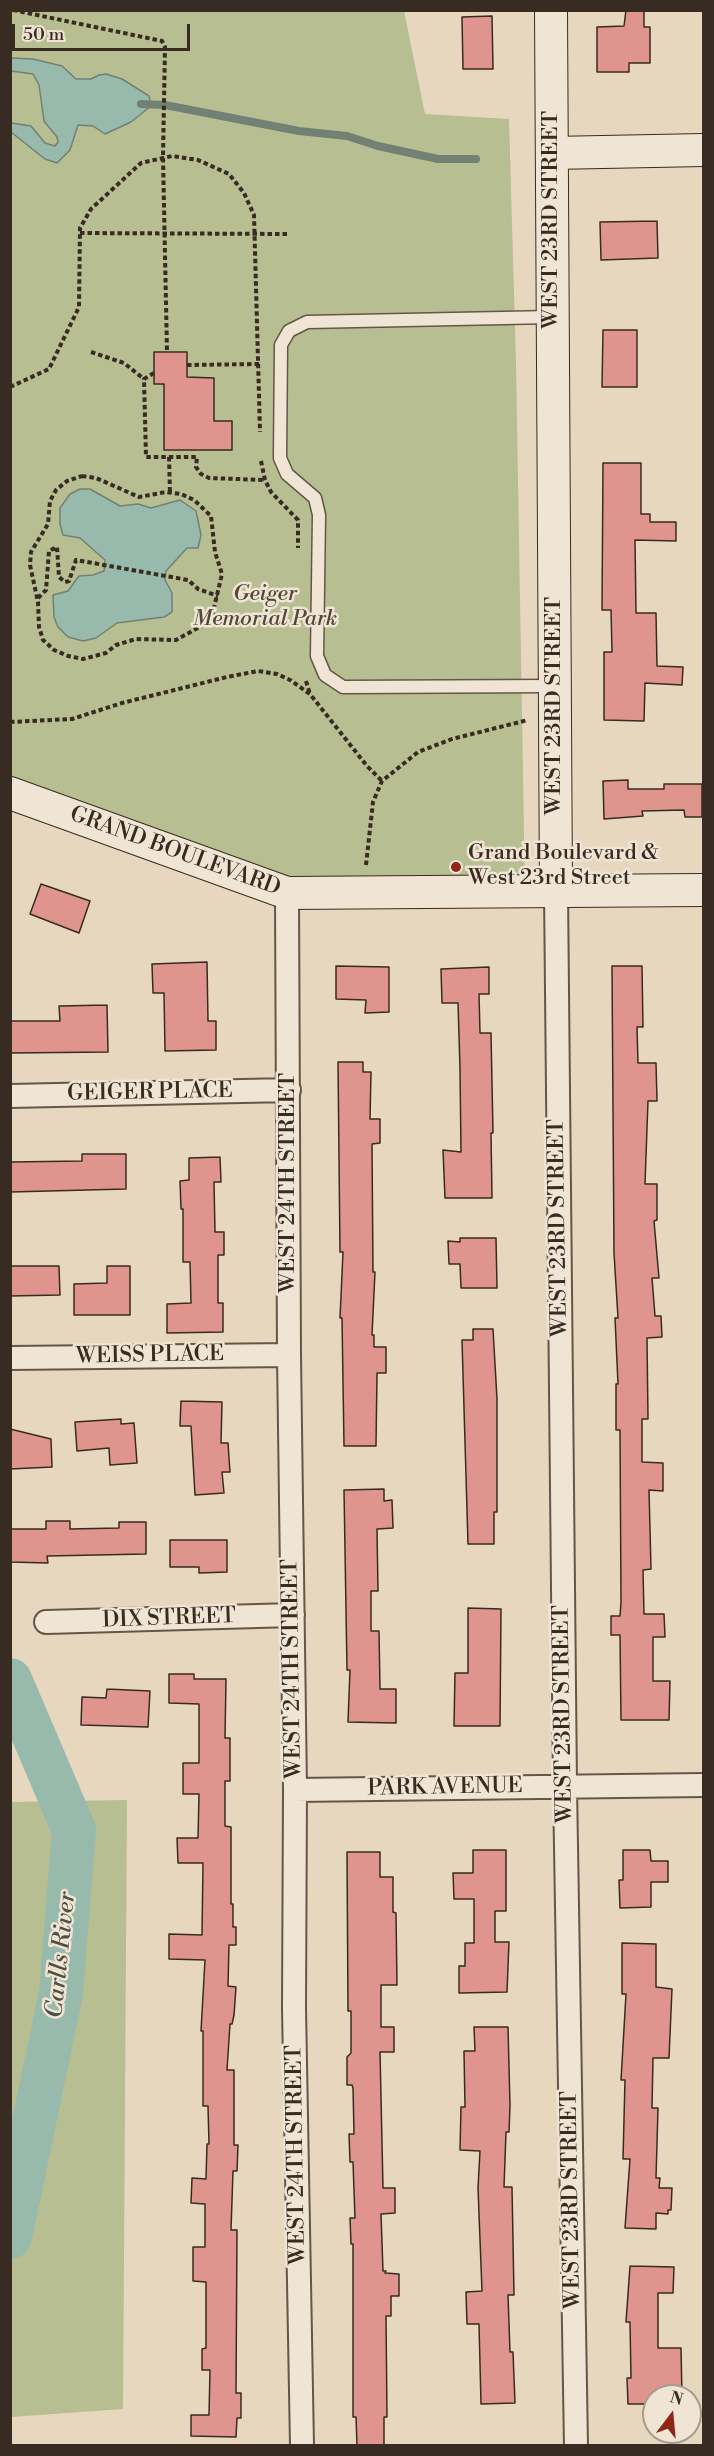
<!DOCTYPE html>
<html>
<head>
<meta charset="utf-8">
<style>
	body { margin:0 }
	#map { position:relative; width:714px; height:2456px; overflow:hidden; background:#e8d7bf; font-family:"Libre Bodoni",serif }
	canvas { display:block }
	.frame { position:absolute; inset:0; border:12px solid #382b21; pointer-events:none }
	.north { position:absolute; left:642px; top:2384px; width:60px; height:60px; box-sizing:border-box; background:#f0e5d5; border:2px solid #a69b8d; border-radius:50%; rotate:16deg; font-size:16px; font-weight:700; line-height:24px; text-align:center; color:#382b21 }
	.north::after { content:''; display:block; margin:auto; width:21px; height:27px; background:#8f2418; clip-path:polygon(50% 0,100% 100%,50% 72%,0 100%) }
	.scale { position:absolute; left:12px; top:24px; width:178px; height:27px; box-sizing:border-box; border:3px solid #382b21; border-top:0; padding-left:8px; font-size:18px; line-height:21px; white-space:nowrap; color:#382b21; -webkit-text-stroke:4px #f0e5d5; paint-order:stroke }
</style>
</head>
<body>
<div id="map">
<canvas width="714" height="2456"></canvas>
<div class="frame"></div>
<div class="north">N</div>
<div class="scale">50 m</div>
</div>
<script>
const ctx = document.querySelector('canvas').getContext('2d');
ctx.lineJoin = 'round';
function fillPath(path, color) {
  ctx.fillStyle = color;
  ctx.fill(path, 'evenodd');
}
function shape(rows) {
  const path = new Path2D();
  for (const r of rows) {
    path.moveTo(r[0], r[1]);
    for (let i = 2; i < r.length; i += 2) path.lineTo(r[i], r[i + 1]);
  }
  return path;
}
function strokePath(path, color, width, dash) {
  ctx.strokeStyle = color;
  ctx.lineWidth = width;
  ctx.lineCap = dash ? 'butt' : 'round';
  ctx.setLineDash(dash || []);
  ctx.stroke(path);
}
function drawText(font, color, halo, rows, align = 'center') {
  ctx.font = font + ' "Libre Bodoni",serif';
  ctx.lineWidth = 5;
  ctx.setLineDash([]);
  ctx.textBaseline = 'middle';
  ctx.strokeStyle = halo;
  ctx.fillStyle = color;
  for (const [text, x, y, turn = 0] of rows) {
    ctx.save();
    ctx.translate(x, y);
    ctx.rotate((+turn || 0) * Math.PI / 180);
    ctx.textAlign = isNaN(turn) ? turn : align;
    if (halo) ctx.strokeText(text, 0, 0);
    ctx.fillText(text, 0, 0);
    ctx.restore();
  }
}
fillPath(shape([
	[11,11,404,11,425,114,509,119,516,363,525,892,287,893,11,779],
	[127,1800,123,2409,11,2417,11,1802]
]), '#b6be92');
const water = shape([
	[11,58,33,59,62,66,76,79,91,79,99,75,106,74,122,79,149,96,151,106,131,122,105,134,93,126,78,125,70,150,57,163,45,159,11,132,11,123,31,126,45,143,55,146,58,142,57,137,44,121,39,85,33,74,11,71,11,58],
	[80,489,90,489,120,506,138,504,151,508,180,500,196,511,201,535,198,548,187,548,166,571,165,580,172,593,172,612,164,617,117,623,96,638,83,641,68,637,58,627,54,617,53,595,68,591,79,576,93,575,104,571,105,560,80,538,63,535,60,524,60,508,70,494,80,489]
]);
fillPath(water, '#98baac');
strokePath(water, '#728174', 1.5);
strokePath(shape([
	[141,104,165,105,299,131,347,136,378,146,438,159,476,159]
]), '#728174', 8);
strokePath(shape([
	[10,1680,74,1830,61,1993,10,2237]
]), '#98baac', 44);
const building = shape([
	[626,10,644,10,644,27,650,27,650,63,629,63,629,72,597,72,597,27,624,26,626,10],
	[492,16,493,69,463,69,462,17,492,16],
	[657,221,658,258,601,260,600,222,657,221],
	[603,330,637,330,637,387,602,387,603,330],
	[154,352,187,352,187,377,214,378,214,421,232,421,232,450,164,450,164,384,154,384,154,352],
	[603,463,641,463,641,514,650,514,650,522,676,522,676,541,635,540,636,613,656,613,657,666,683,667,682,685,645,683,644,721,604,720,604,652,612,652,611,610,602,610,603,463],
	[628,780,628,789,664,789,664,784,702,784,702,817,685,817,684,810,642,811,643,816,604,819,603,781,628,780],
	[41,884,90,901,79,933,30,914,41,884],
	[207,962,208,1021,216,1021,216,1050,165,1051,164,993,153,993,152,964,207,962],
	[336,966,389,967,389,1012,365,1013,366,1000,336,999,336,966],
	[612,966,642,966,643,1027,637,1027,638,1063,656,1063,657,1101,648,1101,645,1184,657,1184,657,1220,654,1221,659,1278,652,1278,655,1316,661,1316,662,1337,647,1338,648,1419,642,1419,642,1462,663,1463,663,1491,649,1490,651,1569,643,1570,644,1614,664,1614,665,1637,653,1637,653,1681,670,1681,669,1720,621,1720,620,1635,611,1635,611,1616,620,1616,621,1602,620,1430,616,1430,616,1384,618,1384,615,1318,618,1318,614,1253,612,966],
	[489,967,489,994,479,994,480,1033,491,1033,493,1133,491,1133,492,1198,445,1198,443,1150,461,1152,460,1068,458,1003,442,1003,441,969,489,967],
	[107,1005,108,1052,10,1053,10,1021,60,1021,59,1006,107,1005],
	[338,1062,363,1062,363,1072,371,1072,370,1119,380,1119,380,1143,372,1144,373,1272,375,1272,372,1335,374,1335,374,1347,386,1347,386,1373,377,1373,376,1446,344,1446,342,1318,340,1318,343,1252,340,1252,338,1062],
	[82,1154,126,1154,126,1189,10,1192,10,1162,82,1161,82,1154],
	[220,1157,221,1182,214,1182,215,1232,224,1232,224,1255,218,1255,218,1303,223,1303,223,1332,167,1333,167,1304,191,1303,190,1262,183,1262,183,1209,181,1209,180,1181,189,1180,189,1158,220,1157],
	[460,1238,496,1238,497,1288,461,1288,460,1264,449,1264,448,1241,460,1242,460,1238],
	[10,1266,59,1266,60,1295,10,1296,10,1266],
	[107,1266,130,1266,130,1315,74,1315,74,1284,107,1283,107,1266],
	[473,1329,493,1329,497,1399,497,1512,494,1512,494,1544,468,1544,462,1340,473,1340,473,1329],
	[181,1401,222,1402,221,1443,228,1443,230,1472,222,1472,224,1493,195,1495,191,1426,180,1426,181,1401],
	[121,1419,121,1424,134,1423,137,1463,110,1465,109,1448,77,1451,75,1422,121,1419],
	[10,1429,51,1439,52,1467,10,1469,10,1429],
	[384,1489,384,1501,392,1500,393,1528,377,1529,378,1591,371,1591,371,1631,379,1631,380,1689,396,1689,396,1723,348,1722,350,1670,347,1670,344,1490,384,1489],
	[46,1521,70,1521,70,1529,119,1528,119,1522,146,1522,146,1554,47,1556,48,1563,10,1562,10,1529,46,1529,46,1521],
	[170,1540,227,1540,227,1572,199,1573,199,1567,170,1567,170,1540],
	[468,1608,501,1609,500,1726,454,1726,455,1673,468,1673,468,1608],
	[169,1674,194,1674,194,1679,226,1679,225,1738,230,1738,230,1781,225,1781,225,1826,231,1827,231,1904,233,1904,233,1927,236,1927,236,1945,229,1945,228,1986,236,1987,234,2015,232,2024,230,2024,227,2070,234,2070,234,2145,238,2145,237,2171,233,2171,231,2230,237,2230,236,2393,241,2393,241,2418,237,2418,236,2437,191,2436,191,2415,209,2415,210,2370,202,2370,202,2349,206,2348,206,2282,193,2281,193,2247,205,2247,205,2204,191,2203,192,2178,206,2179,207,2144,209,2144,208,2106,203,2106,203,2031,201,2031,205,1960,169,1959,169,1934,202,1935,203,1863,178,1863,177,1838,198,1838,199,1794,183,1794,183,1763,199,1763,199,1704,169,1703,169,1674],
	[107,1689,150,1691,148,1727,81,1725,82,1697,106,1698,107,1689],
	[473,1850,506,1850,506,1911,495,1911,495,1942,509,1942,507,1992,459,1993,459,1966,465,1966,465,1943,474,1943,474,1899,454,1899,453,1873,473,1873,473,1850],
	[623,1850,650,1850,651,1861,668,1861,668,1882,651,1882,651,1907,620,1908,619,1880,623,1880,623,1850],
	[347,1852,380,1852,380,1877,393,1877,393,1912,396,1913,397,1985,381,1985,381,2027,394,2027,394,2052,380,2052,383,2188,395,2188,395,2213,381,2214,383,2271,386,2271,385,2273,399,2274,399,2296,391,2296,391,2316,386,2316,387,2417,384,2417,384,2445,357,2445,356,2417,353,2417,353,2244,351,2244,350,2218,355,2218,353,2162,350,2162,349,2134,354,2134,353,2088,352,2085,347,2085,347,2057,351,2053,351,2011,348,2011,347,1852],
	[622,1943,656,1944,656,1987,672,1989,669,2058,653,2058,652,2108,658,2108,656,2178,660,2178,659,2188,672,2188,671,2210,668,2210,668,2214,656,2213,656,2229,625,2228,630,2159,623,2159,625,2080,621,2080,626,1994,622,1994,622,1943],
	[474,2027,508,2027,510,2106,509,2132,506,2132,504,2187,512,2187,514,2295,508,2295,510,2352,513,2352,515,2403,481,2404,479,2324,467,2324,466,2292,482,2291,478,2188,480,2151,460,2150,461,2107,465,2107,464,2051,475,2051,474,2027],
	[630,2266,674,2267,673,2293,658,2293,658,2348,681,2348,682,2396,654,2396,654,2404,628,2404,627,2378,631,2378,630,2322,626,2322,630,2266]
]);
fillPath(building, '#df958e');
strokePath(building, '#382b21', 1.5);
const lane = shape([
	[552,317,307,322,289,331,281,345,280,458,287,474,315,498,319,515,317,656,325,675,343,687,555,686]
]);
const street = shape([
	[556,891,565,1786,576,2446],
	[287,893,289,1355,295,1790,294,2008,302,2446],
	[10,1096,289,1090],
	[10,1358,289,1355],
	[46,1622,293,1615],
	[295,1790,704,1785]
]);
const secondary = shape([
	[551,10,556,891],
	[552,153,704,150],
	[10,793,287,893,704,890]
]);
strokePath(lane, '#645648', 15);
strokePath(street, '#645648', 26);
strokePath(secondary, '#382b21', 34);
strokePath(shape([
	[13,10,162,41,165,47,163,157,167,352],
	[80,233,289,234],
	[91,352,124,363,144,379],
	[187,365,259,364],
	[154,373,144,379,146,457,197,457,196,467,201,474,209,478,265,480],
	[10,387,49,369,79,307,80,228,91,209,141,163,172,156,198,160,229,174,244,193,254,215,260,432],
	[169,457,170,493],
	[261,461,265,480,271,492,298,520,298,548],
	[82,476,96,478,139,497,166,492,181,494,194,500,211,516,215,552,222,574,212,616,205,624,176,640,136,639,116,645,106,653,83,659,68,656,54,650,43,640,39,627,38,602,30,565,31,552,48,524,50,501,56,490,67,481,82,476],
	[38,598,46,590,49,551,57,547,59,577,65,582,69,581,76,560,188,580,198,589,218,596],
	[306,681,310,694],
	[10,722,72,719,122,703,227,677,258,671,277,674,290,680,310,694,367,766,382,781],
	[366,865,373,802,382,781,418,752,452,739,528,720]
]), '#382b21', 4, [4.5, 3]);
strokePath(lane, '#f0e5d5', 12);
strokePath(street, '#f0e5d5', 22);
strokePath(secondary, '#f0e5d5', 32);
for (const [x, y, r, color] of [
	[456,867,6,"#8f2418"]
]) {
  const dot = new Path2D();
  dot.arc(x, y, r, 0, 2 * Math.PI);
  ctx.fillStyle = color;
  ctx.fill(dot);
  strokePath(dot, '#f0e5d5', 2);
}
drawText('22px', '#382b21', '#f0e5d5', [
	["WEST 23RD STREET",552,220,-90],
	["WEST 23RD STREET",555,706,-90],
	["GRAND BOULEVARD",175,852,20],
	["GEIGER PLACE",150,1093,-1],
	["WEST 24TH STREET",289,1183,-90],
	["WEST 23RD STREET",559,1228,-91],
	["WEISS PLACE",150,1356,-1],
	["DIX STREET",169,1619,-2],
	["WEST 24TH STREET",293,1669,-91],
	["WEST 23RD STREET",564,1714,-91],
	["PARK AVENUE",445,1788,-1],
	["WEST 24TH STREET",297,2155,-91],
	["WEST 23RD STREET",572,2200,-91]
]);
drawText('italic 22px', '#514838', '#f0e5d5', [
	["Geiger",265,595],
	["Memorial Park",265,620]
]);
drawText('22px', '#382b21', '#f0e5d5', [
	["Grand Boulevard &",468,854],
	["West 23rd Street",468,879]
], 'left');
drawText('italic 24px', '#504f44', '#f0e5d5', [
	["Carlls River",62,1955,-84]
]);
</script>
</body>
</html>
